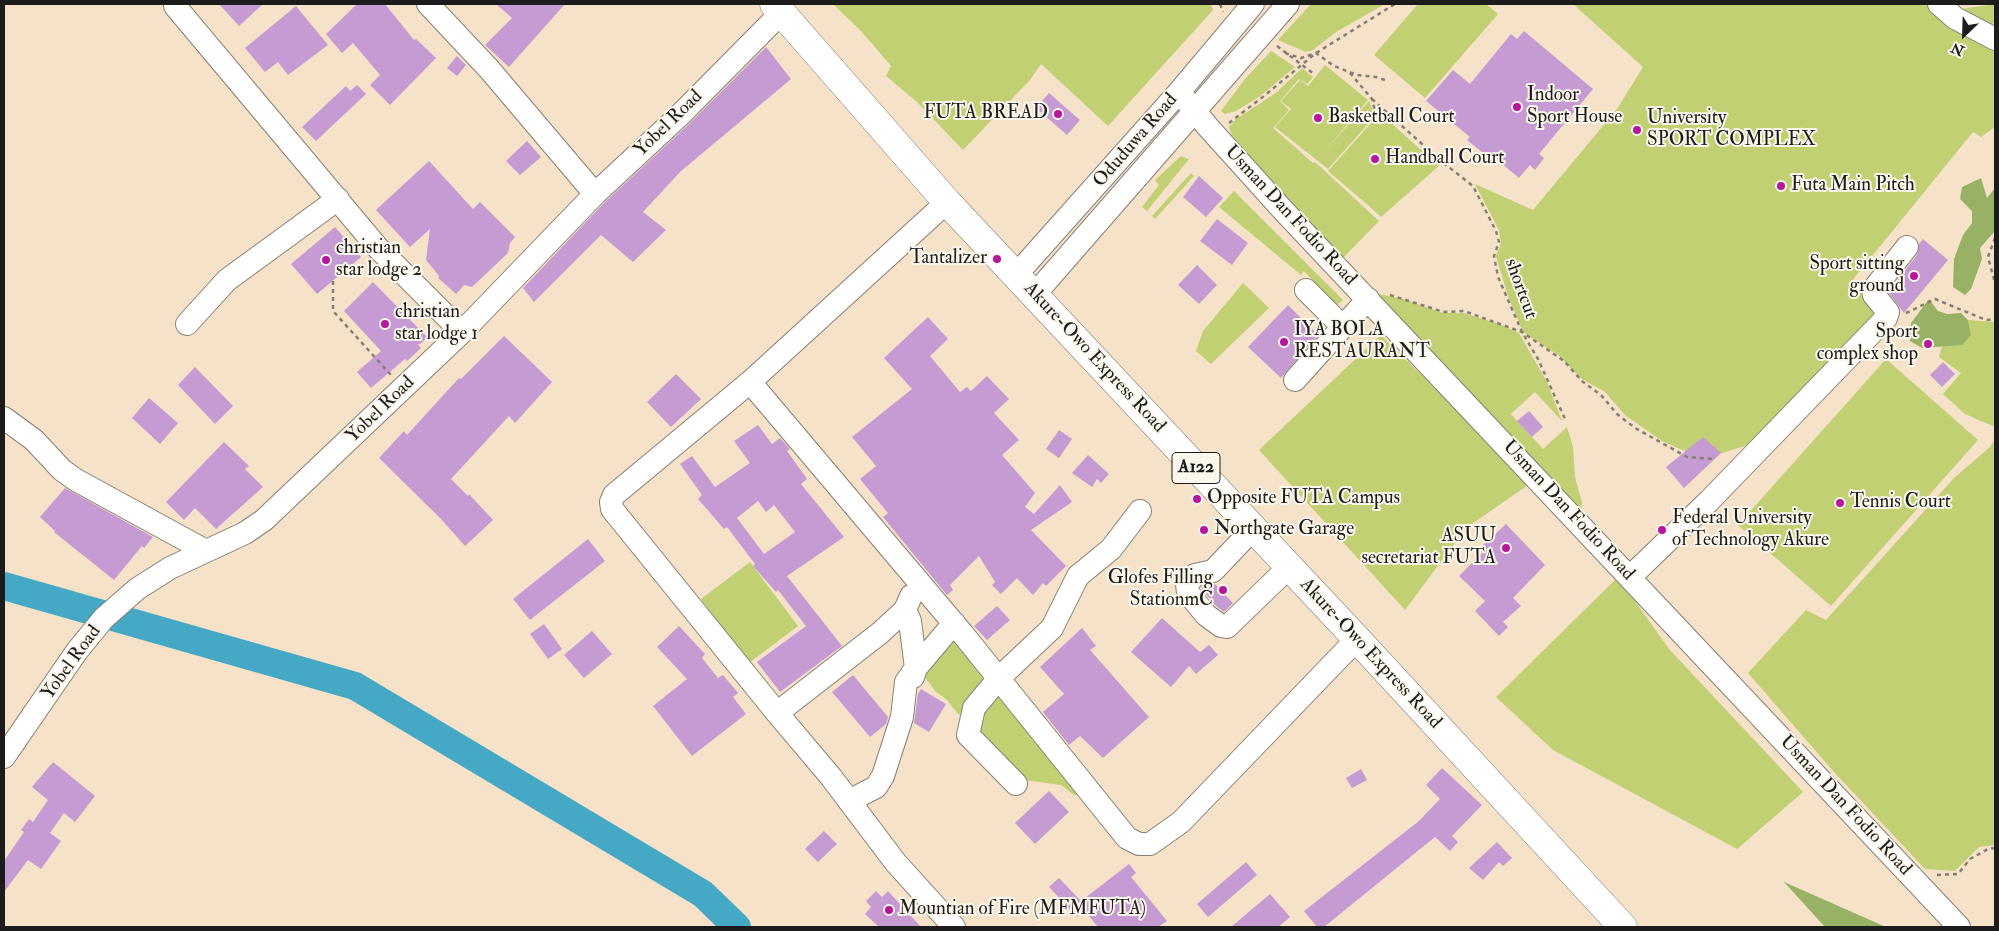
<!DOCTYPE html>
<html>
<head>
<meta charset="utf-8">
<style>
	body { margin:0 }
	#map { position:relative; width:1999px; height:931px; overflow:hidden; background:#f5e2c9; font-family:"IM FELL Double Pica",serif }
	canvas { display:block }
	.frame { position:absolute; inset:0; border:5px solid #1c1c1c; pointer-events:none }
	.north { position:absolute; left:1939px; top:10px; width:50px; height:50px; -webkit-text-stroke:4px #fbf7ec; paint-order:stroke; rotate:204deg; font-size:14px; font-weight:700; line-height:20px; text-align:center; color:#1c1c1c }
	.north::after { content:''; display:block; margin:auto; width:18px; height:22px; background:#1c1c1c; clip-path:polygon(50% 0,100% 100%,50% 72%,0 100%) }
</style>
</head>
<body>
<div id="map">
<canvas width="1999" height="931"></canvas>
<div class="frame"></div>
<div class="north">N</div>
</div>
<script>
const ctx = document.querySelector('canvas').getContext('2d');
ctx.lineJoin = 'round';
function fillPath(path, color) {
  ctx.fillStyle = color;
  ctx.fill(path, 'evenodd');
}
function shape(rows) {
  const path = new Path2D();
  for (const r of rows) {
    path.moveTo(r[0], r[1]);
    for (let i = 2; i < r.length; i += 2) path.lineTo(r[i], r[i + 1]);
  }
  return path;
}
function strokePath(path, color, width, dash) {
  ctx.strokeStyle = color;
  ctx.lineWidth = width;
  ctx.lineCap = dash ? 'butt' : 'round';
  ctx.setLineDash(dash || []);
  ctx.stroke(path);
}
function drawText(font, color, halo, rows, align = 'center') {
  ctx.font = font + ' "IM FELL Double Pica",serif';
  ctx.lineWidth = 4;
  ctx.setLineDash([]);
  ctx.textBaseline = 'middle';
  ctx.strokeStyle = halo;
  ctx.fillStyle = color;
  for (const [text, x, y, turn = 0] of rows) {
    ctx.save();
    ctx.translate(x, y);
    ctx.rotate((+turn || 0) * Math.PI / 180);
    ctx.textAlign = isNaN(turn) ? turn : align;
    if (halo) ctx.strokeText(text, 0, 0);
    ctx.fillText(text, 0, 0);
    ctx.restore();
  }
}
fillPath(shape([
	[833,4,1211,4,1213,10,1108,126,1041,64,1030,80,963,150,917,102,886,76,891,66,861,31],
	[1311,4,1385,4,1336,32,1313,50,1306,52,1278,40],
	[1418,4,1486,4,1498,14,1425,98,1374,55],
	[1573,4,1925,4,1936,14,1995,46,1995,127,1981,137,1973,132,1851,282,1883,312,1751,444,1709,457,1689,453,1662,441,1625,415,1605,392,1582,379,1558,355,1523,332,1508,296,1496,256,1501,243,1499,230,1475,184,1533,210,1617,109,1643,67],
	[1995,4,1995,23,1988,25,1961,9],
	[1271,51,1295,67,1259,97,1236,111,1225,114,1221,111,1245,79],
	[1325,65,1368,100,1323,153,1369,101,1375,116,1328,169,1275,127,1291,109,1281,101,1300,80,1308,86],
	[1302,68,1313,77,1307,84,1299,79,1280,101,1289,110,1273,128,1313,163,1315,162,1379,221,1343,258,1261,170,1232,135,1229,127,1235,120,1277,92],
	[1380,113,1420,149,1423,147,1440,165,1381,217,1369,206,1378,196,1369,206,1328,171],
	[1181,156,1189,159,1147,211,1142,207,1159,185,1155,180],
	[1191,173,1194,176,1155,219,1152,216],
	[1234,191,1343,300,1336,306,1304,271,1301,275,1219,207],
	[1243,283,1269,308,1211,364,1196,351,1203,331],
	[1370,292,1403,299,1443,313,1464,313,1499,324,1519,333,1547,382,1562,421,1535,392,1511,414,1543,449,1567,427,1573,447,1575,477,1582,503,1581,514],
	[1968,320,1995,322,1995,427,1965,414,1943,394,1961,373,1939,357,1942,346,1971,335],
	[1381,335,1531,483,1466,528,1405,610,1259,450],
	[1886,359,1978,440,1831,606,1738,525],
	[1995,439,1995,845,1979,847,1955,871,1925,869,1834,772,1748,673,1806,610,1826,620,1955,477,1990,447],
	[750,562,798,626,749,663,701,599],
	[1618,577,1669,649,1803,792,1737,849,1553,750,1496,697],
	[954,628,993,675,959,715,947,700,935,691,920,670],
	[998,683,1087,793,1074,795,1061,785,1017,779,970,733]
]), '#c0d073');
fillPath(shape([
	[1981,178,1987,198,1995,188,1995,231,1980,248,1982,259,1971,289,1965,295,1953,287,1954,259,1963,235,1972,223,1972,211,1960,199,1962,187],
	[1929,299,1938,311,1947,314,1961,313,1968,320,1971,335,1962,345,1922,348,1910,341,1911,323],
	[1784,882,1886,927,1825,927]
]), '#98b265');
strokePath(shape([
	[4,586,355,686,703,894,737,927]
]), '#45a8c5', 28);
fillPath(shape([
	[219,4,263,4,239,26],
	[357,4,385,4,414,40,416,39,436,58,390,105,370,85,380,75,353,43,342,53,326,34],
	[496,4,565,4,509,67,485,45,512,18],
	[296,6,328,45,288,75,278,62,265,72,245,48],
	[1524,31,1593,89,1539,154,1544,158,1535,170,1530,165,1519,178,1490,154,1488,157,1467,140,1470,137,1426,101,1453,70,1470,84,1511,34,1517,39],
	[766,47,791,79,680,172,643,212,666,230,633,262,601,235,534,302,523,288,604,203,688,125],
	[457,56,466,65,457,76,447,68],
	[357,85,366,94,316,141,302,127,346,86,350,91],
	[1049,93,1080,120,1067,135,1036,108],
	[527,141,541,157,520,175,506,161],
	[429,161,473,209,480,202,515,237,510,243,508,253,472,287,464,285,456,294,438,278,439,276,426,260,430,229,410,247,376,210],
	[1199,176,1223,198,1206,217,1183,197],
	[1217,219,1248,243,1232,265,1200,241],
	[335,227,361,257,317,294,291,264],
	[1923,239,1948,260,1904,313,1888,292,1917,255,1919,244],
	[1197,265,1217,285,1199,304,1178,285],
	[373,282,428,338,418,345,421,348,407,361,405,359,371,388,357,372,381,351,344,311],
	[1288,305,1318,335,1281,378,1248,347],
	[928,317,948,339,930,356,960,392,967,387,971,391,987,376,1009,399,994,413,1019,440,1002,455,1035,493,1025,507,1034,514,1060,485,1072,502,1031,530,1066,566,1046,586,1043,583,1033,595,1017,578,1001,594,992,585,995,582,979,556,950,585,953,590,947,595,883,517,888,513,860,479,876,466,852,437,912,389,884,358],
	[504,336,552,382,515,423,509,416,451,479,468,496,469,494,493,520,465,546,441,519,379,458,404,431,407,435,459,378,461,379],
	[1943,362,1955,374,1942,387,1930,375],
	[195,367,233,406,215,424,178,385],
	[676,374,701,399,671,427,647,402],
	[149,398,178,423,160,444,132,418],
	[1529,411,1543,427,1532,437,1517,421],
	[758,425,772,444,780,438,790,449,787,451,807,479,801,484,844,537,787,576,842,646,780,692,757,662,806,626,778,590,776,592,753,566,755,564,727,527,724,529,698,499,702,495,680,464,692,456,715,487,750,463,734,441],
	[758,501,766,512,774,505,795,532,764,554,737,518],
	[1059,430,1072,439,1059,458,1046,449],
	[1703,437,1721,453,1684,488,1666,467],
	[224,442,249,466,245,469,263,487,216,529,195,508,184,520,166,502],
	[1088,455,1109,474,1101,483,1097,479,1092,487,1072,473],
	[65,488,153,537,144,548,142,546,114,580,54,532,55,531,40,517],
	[1506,524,1545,565,1513,598,1521,606,1503,622,1508,627,1499,636,1475,611,1485,601,1459,576,1485,550,1482,546],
	[588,539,605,561,530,620,513,599],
	[1215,584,1233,603,1224,612,1215,605,1201,588],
	[997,606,1010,620,987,640,974,626],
	[1162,618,1200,652,1209,645,1218,655,1196,674,1189,666,1171,687,1131,652],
	[544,624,562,649,548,659,530,634],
	[679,626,705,654,702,658,718,678,723,675,738,693,733,697,746,714,692,756,653,706,687,679,657,647],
	[1082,628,1096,646,1090,650,1149,717,1103,758,1080,736,1069,745,1043,712,1064,694,1040,667],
	[592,631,612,654,584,678,564,655],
	[853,675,888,717,886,724,870,737,832,692],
	[921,689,946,704,929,732,914,723,918,694],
	[53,762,95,796,75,822,64,813,50,833,61,841,41,869,28,860,4,892,4,861,24,832,21,830,29,819,33,822,48,800,32,787],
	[1442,768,1482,805,1452,836,1458,842,1450,851,1435,837,1324,927,1317,927,1304,911,1419,821,1440,799,1426,785],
	[1361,769,1367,780,1352,788,1346,778],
	[1049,791,1069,812,1035,844,1015,823],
	[824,831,837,844,818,862,805,849],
	[1497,842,1512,858,1503,866,1499,862,1483,880,1469,868],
	[1246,862,1257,875,1208,917,1197,904],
	[1129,864,1136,873,1131,877,1167,921,1158,927,1098,927,1084,910,1077,917,1049,887,1059,878,1081,901],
	[876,891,882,897,888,891,921,927,879,927,865,914,871,907,866,901],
	[1270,894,1290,917,1278,927,1231,927]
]), '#c69bd4');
const minor = shape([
	[428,4,489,69,595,194],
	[1939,4,1955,18,1995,39],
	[175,6,378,248,462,332],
	[1179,92,1208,127,1281,208,1959,927],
	[947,202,750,382,614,495,611,502,612,509,777,713,831,777,896,863,954,927],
	[1016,275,1179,92,1253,4],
	[1306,290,1343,327],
	[1035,294,1288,4],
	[187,324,227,280,338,199],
	[1295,380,1368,299],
	[750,382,962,633,1127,838,1139,844,1150,844,1181,822,1357,639],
	[4,418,34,440,62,470,76,480,206,551],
	[1253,529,1213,571,1195,575,1187,584,1188,593,1206,615,1221,626,1227,627,1289,567],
	[1630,577,1709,501,1886,318,1888,312,1874,295,1873,290,1907,247],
	[913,677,916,668,954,623],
	[777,713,880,633,905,610,911,596],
	[4,757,77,651,104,618,137,589,170,568,245,533,264,520,462,332,595,194,679,116,782,12],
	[1016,784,968,735,974,708,999,678,1052,628,1078,576,1111,549,1140,511],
	[849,801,876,787,883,776,902,717,906,682,916,668,910,621,905,610]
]);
const highway = shape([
	[774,4,947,202,1357,639,1623,927]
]);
strokePath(minor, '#887f72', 24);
strokePath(highway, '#887f72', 29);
strokePath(shape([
	[1220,4,1223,12],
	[1277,46,1314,74],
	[1285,53,1301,58,1316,53,1334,66,1357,75,1376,77,1388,81],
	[1350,73,1372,99,1376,115],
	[1372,99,1441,161,1473,186,1496,231,1499,242,1494,256,1498,277,1522,332,1538,359,1565,419],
	[1229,123,1264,96,1316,53,1395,4],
	[1995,238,1988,257,1995,283],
	[333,281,333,311,391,375],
	[1390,295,1444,312,1464,311,1522,332,1564,361,1583,382,1601,395,1617,414,1635,428,1687,457,1715,459],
	[1906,313,1935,299,1986,320,1995,319],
	[1937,875,1958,874,1970,859,1988,849,1995,848]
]), '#887f72', 2.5, [4, 4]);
strokePath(minor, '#fff', 22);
strokePath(highway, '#fff', 28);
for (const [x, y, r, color] of [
	[1517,107,5,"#b5179e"],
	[1058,114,5,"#b5179e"],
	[1318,118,5,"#b5179e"],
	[1637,130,5,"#b5179e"],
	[1375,159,5,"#b5179e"],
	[1781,186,5,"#b5179e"],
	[997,259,5,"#b5179e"],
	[326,260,5,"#b5179e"],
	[1914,276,5,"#b5179e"],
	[385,324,5,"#b5179e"],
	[1284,342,5,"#b5179e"],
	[1928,344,5,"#b5179e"],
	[1197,499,5,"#b5179e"],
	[1840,503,5,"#b5179e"],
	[1204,530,5,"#b5179e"],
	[1662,530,5,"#b5179e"],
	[1506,548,5,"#b5179e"],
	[1223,590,5,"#b5179e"],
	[889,910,5,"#b5179e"]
]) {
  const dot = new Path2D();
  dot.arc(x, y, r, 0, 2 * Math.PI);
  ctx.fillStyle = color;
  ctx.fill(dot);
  strokePath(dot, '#fbf7ec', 2);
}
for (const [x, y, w] of [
	[1196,468,48]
]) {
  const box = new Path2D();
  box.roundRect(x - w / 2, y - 15.5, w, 31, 4);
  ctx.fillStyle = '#fbf7ec';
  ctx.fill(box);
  strokePath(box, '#1c1c1c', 1);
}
drawText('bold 18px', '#1c1c1c', null, [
	["A122",1196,468]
]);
drawText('19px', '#1c1c1c', '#fbf7ec', [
	["Indoor",1527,96],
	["Sport House",1527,118],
	["FUTA BREAD",1048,114,"right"],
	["Basketball Court",1328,118],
	["University",1647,119],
	["SPORT COMPLEX",1647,141],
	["Handball Court",1385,159],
	["Futa Main Pitch",1791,186],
	["christian",336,249],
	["star lodge 2",336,271],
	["Tantalizer",987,259,"right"],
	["Sport sitting",1904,265,"right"],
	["ground",1904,287,"right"],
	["christian",395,313],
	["star lodge 1",395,335],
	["IYA BOLA",1294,331],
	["RESTAURANT",1294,353],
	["Sport",1918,333,"right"],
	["complex shop",1918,355,"right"],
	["Opposite FUTA Campus",1207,499],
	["Tennis Court",1850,503],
	["Federal University",1672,519],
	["of Technology Akure",1672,541],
	["Northgate Garage",1214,530],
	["ASUU",1496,537,"right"],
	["secretariat FUTA",1496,559,"right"],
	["Glofes Filling",1213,579,"right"],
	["StationmC",1213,601,"right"],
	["Mountian of Fire (MFMFUTA)",899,910]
], 'left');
drawText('19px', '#1c1c1c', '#fbf7ec', [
	["Yobel Road",669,124,-44],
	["Oduduwa Road",1136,141,-49],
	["Usman Dan Fodio Road",1290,216,47],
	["shortcut",1520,289,70],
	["Akure-Owo Express Road",1094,358,47],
	["Yobel Road",381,410,-44],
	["Usman Dan Fodio Road",1568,511,47],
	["Akure-Owo Express Road",1370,654,47],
	["Yobel Road",72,663,-54],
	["Usman Dan Fodio Road",1845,806,47]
]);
</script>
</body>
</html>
